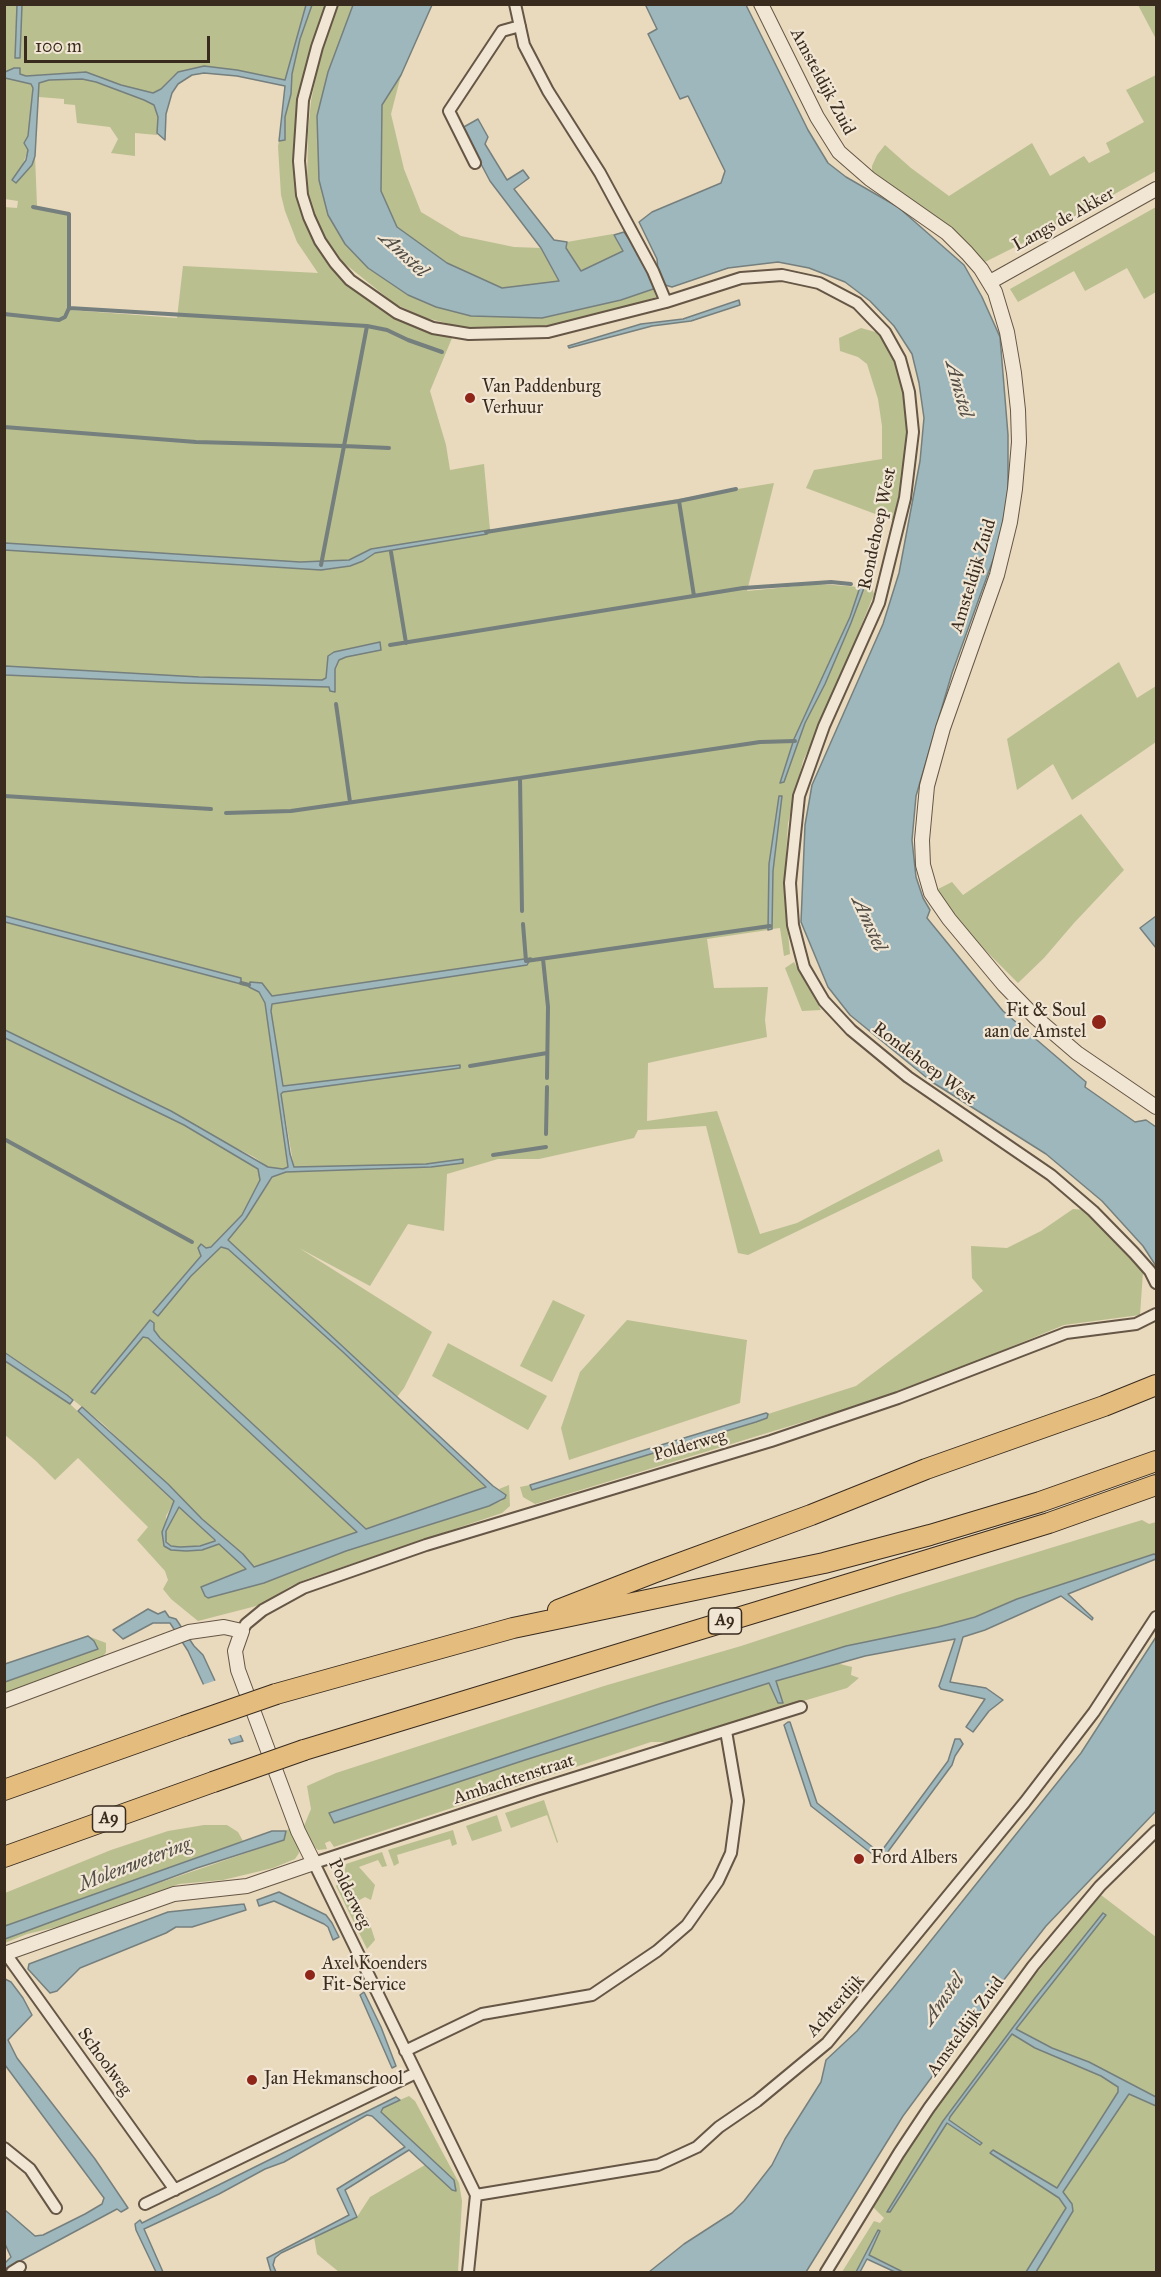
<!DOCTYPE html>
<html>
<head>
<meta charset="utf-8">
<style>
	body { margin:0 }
	#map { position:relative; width:1161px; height:2277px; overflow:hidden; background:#e9d9bd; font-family:"IM FELL Great Primer",serif }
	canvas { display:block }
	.frame { position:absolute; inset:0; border:6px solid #392b1e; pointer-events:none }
	.scale { position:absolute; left:24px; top:36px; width:186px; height:27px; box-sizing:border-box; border:3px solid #392b1e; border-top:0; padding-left:8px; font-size:18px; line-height:21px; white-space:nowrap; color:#392b1e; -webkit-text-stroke:4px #f1e6d4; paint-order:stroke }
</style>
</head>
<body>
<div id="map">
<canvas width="1161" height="2277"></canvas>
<div class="frame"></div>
<div class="scale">100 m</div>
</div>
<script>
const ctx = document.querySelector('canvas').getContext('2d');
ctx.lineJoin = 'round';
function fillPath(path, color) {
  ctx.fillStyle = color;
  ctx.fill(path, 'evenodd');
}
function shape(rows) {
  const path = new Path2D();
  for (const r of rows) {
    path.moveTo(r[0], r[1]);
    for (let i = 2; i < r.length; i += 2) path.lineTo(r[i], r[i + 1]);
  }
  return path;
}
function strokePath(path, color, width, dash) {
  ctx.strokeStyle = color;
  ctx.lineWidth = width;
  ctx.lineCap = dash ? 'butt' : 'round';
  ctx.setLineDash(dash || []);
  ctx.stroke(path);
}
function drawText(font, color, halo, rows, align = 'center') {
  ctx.font = font + ' "IM FELL Great Primer",serif';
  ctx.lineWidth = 4.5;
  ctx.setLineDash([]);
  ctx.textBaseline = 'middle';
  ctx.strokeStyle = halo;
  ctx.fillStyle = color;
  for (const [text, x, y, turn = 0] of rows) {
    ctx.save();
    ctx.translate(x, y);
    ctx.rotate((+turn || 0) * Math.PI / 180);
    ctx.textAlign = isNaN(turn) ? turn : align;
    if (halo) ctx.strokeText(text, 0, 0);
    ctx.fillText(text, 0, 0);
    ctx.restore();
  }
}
fillPath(shape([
	[336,4,353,5,328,72,317,116,319,180,345,244,368,268,408,295,518,317,541,318,557,315,621,300,653,288,656,297,599,316,551,327,514,329,466,328,426,318,395,304,344,263,325,237,311,213,307,186,308,132,311,101,323,42],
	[5,5,17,5,15,58,20,58,22,5,306,5,286,80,237,70,173,76,161,89,153,93,121,85,86,72,26,76,11,70,5,72],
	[312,5,327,5,298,105,294,167,299,205,318,247,342,274,393,313,427,332,452,338,430,391,446,445,450,470,484,464,490,530,774,483,747,591,819,584,860,587,850,617,794,739,781,783,805,723,825,684,864,588,872,588,874,594,829,705,803,761,788,823,784,891,790,954,784,956,780,928,772,929,773,871,782,796,779,796,769,864,768,930,707,939,714,988,768,987,765,1020,767,1037,648,1063,647,1121,717,1111,760,1234,797,1223,939,1149,943,1161,748,1255,738,1253,706,1126,638,1130,634,1138,539,1159,498,1159,447,1174,444,1231,408,1224,370,1286,299,1248,432,1332,404,1388,397,1397,228,1240,246,1218,273,1177,286,1172,431,1167,463,1159,426,1164,294,1168,281,1093,283,1092,460,1067,460,1065,283,1086,271,1011,271,1004,527,965,531,958,271,996,259,992,265,1003,288,1168,283,1169,268,1167,254,1157,5,1030,4,922,240,984,241,978,5,916,5,675,186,683,330,687,335,692,335,668,339,660,346,657,381,650,379,642,328,656,326,678,322,680,199,677,5,666,5,550,249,566,363,561,375,553,487,534,489,531,371,549,349,560,300,562,5,543,4,207,17,208,18,201,5,199,5,78,31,84,33,88,28,136,24,143,28,150,16,183,32,165,35,156,37,206,70,214,70,310,177,318,183,266,318,273,297,242,285,211,281,195,278,146,279,141,285,140,285,117,291,94,292,75,300,39],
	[1138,5,1156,5,1156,39],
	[401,75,391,114,404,169,421,212,461,236,514,247,541,248,559,282,502,288,447,263,397,227,381,191,382,105],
	[1156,75,1156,171,1059,225,983,263,943,222,872,171,872,166,877,155,885,145,911,168,949,196,1032,143,1050,176,1084,156,1089,163,1110,152,1106,143,1144,122,1126,90],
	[82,79,96,82,144,100,154,105,158,117,157,135,135,133,135,156,111,153,118,139,110,127,77,123,75,105,64,104,64,99,39,97,39,82,49,80],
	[1156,207,1156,292,1144,299,1127,268,1085,291,1074,271,1018,302,1010,289],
	[613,234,623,251,581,271,566,248,567,242],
	[861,328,879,333,892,353,904,385,907,424,903,472,894,521,806,488,814,470,882,459,882,426,878,399,867,364,858,357,840,351,839,338],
	[1119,662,1137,698,1156,686,1156,742,1072,800,1053,764,1017,790,1007,739],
	[1081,814,1124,870,1074,923,1044,958,1018,983,966,931,943,900,938,889,952,882,963,895],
	[794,962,821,1010,802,1011,785,968],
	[4,1038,184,1125,258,1169,260,1180,242,1215,211,1247,206,1248,201,1245,198,1248,201,1256,153,1312,221,1246,229,1249,343,1352,486,1488,366,1529,160,1338,153,1330,150,1320,95,1394,143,1336,148,1337,358,1532,254,1567,243,1554,202,1519,102,1423,67,1395,5,1352],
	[1073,1209,1087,1210,1131,1257,1143,1272,1140,1315,1064,1325,948,1373,862,1404,535,1504,523,1497,520,1487,530,1485,532,1489,756,1422,767,1418,768,1414,856,1386,983,1291,972,1278,971,1246,1007,1248,1041,1231],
	[553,1300,585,1315,552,1382,520,1366],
	[627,1320,747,1340,740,1403,569,1460,561,1428,580,1372],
	[448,1343,547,1396,528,1430,432,1376],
	[4,1361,70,1404,174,1502,166,1516,164,1546,202,1550,219,1544,246,1570,201,1587,205,1596,208,1597,264,1583,346,1551,489,1506,502,1501,506,1495,499,1489,509,1485,510,1506,502,1513,307,1579,291,1586,260,1605,198,1621,171,1599,163,1589,168,1580,165,1571,137,1540,148,1527,78,1458,55,1480,36,1461,5,1435],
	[179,1506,215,1541,200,1546,180,1547,171,1546,166,1541,166,1531],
	[1142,1520,1149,1524,1156,1522,1156,1553,1017,1599,975,1617,938,1627,846,1646,659,1704,329,1814,334,1823,525,1760,769,1683,778,1703,782,1703,776,1681,836,1663,852,1667,851,1675,859,1678,847,1688,666,1742,651,1742,334,1847,330,1841,325,1843,327,1849,318,1850,312,1845,304,1826,311,1809,307,1786,336,1773,604,1686,741,1646,897,1595],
	[88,1636,106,1643,106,1652,103,1657,5,1695,5,1682,98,1649],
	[544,1800,558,1842,557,1843,547,1815,511,1828,505,1813],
	[497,1815,502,1831,472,1841,466,1826],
	[204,1825,227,1825,238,1832,243,1841,5,1926,5,1893,111,1850,168,1831],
	[291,1827,298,1844,299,1853,295,1859,273,1868,223,1880,179,1884,61,1926,27,1934,5,1943,5,1939,83,1909,284,1840,286,1831],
	[453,1830,457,1844,452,1846,450,1839,397,1855,399,1863,394,1866,388,1850],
	[382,1852,387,1866,382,1867,378,1860,359,1867,375,1885,371,1900,365,1897,356,1902,357,1913,368,1918,375,1940,367,1949,336,1886,344,1874,346,1864],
	[1101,1895,1156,1937,1156,2097,1089,2062,1052,2048,1016,2029,1105,1915,1035,1998,943,2121,888,2212,890,2212,947,2123,980,2145,982,2143,949,2120,950,2117,1012,2034,1035,2048,1101,2076,1118,2087,1118,2092,1057,2188,993,2150,991,2153,1059,2198,1066,2208,1026,2272,903,2272,869,2255,878,2230,856,2272,842,2272,874,2221,880,2223,884,2218,872,2206,917,2135,1031,1980],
	[1129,2093,1156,2106,1156,2272,1036,2272,1073,2211,1072,2204,1063,2192],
	[409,2096,415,2101,459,2183,462,2201,458,2272,339,2272,317,2254,314,2237,357,2217,370,2197,425,2165,452,2190,454,2180,380,2112,382,2108]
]), '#b9bf8f');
const water = shape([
	[645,4,746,5,808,130,828,163,846,177,898,207,964,265,982,297,1000,337,1008,435,1008,498,997,549,952,673,916,796,912,840,916,877,923,898,930,910,927,918,1003,1011,1086,1082,1085,1087,1135,1122,1146,1120,1156,1127,1156,1266,1143,1246,1102,1201,1046,1154,932,1082,850,1015,828,987,801,922,805,825,812,785,883,624,899,573,920,461,924,418,919,383,912,354,894,326,870,301,845,282,809,268,778,262,728,268,672,287,665,285,621,300,542,318,471,316,436,307,408,295,368,268,345,244,328,215,319,180,317,116,328,72,353,5,432,5,401,75,382,105,381,191,397,227,447,263,502,288,559,281,541,248,490,181,462,128,478,119,488,137,485,144,507,180,523,170,529,178,514,189,554,240,567,242,566,248,581,271,623,251,614,235,624,232,640,255,658,271,657,259,639,222,652,212,721,183,725,171,688,96,680,99,648,34,657,29,645,4],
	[17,5,22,5,20,58,15,58,17,5],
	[306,5,312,5,300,39,292,74,291,94,285,117,285,140,279,141,285,86,237,76,204,73,192,75,178,84,172,93,166,114,165,140,157,133,158,117,154,105,144,100,96,82,82,79,49,80,39,83,35,156,32,165,16,183,12,180,26,160,28,150,24,143,28,136,33,88,31,84,5,78,5,72,14,68,20,68,20,74,26,76,86,72,121,85,153,93,161,89,178,72,204,66,237,70,285,80,306,5],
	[739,300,740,305,691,321,652,326,569,348,568,346,641,324,683,319,739,300],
	[490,530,487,534,375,553,363,561,350,566,321,570,4,550,5,543,300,562,349,560,371,549,490,530],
	[860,587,864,588,851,623,825,684,805,723,784,782,780,783,794,739,850,617,860,587],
	[380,642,381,650,346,657,339,660,335,669,335,692,330,691,329,687,186,683,5,675,5,666,199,677,322,680,326,678,328,656,334,652,380,642],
	[779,796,782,796,773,871,772,929,768,930,769,864,779,796],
	[5,916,241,978,241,984,5,922,5,916],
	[1156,916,1156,948,1140,928,1156,916],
	[531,958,527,965,272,1004,271,1011,283,1086,460,1065,460,1068,283,1092,281,1094,290,1154,294,1167,426,1164,463,1159,463,1163,431,1167,286,1172,272,1177,246,1218,228,1240,493,1486,506,1495,505,1498,489,1506,346,1551,264,1583,208,1598,205,1596,201,1587,246,1569,219,1544,202,1550,186,1551,171,1550,164,1546,162,1532,174,1501,78,1411,82,1407,168,1484,202,1519,243,1554,254,1567,357,1532,148,1338,143,1337,95,1394,91,1392,150,1320,154,1323,154,1330,160,1338,366,1529,486,1487,343,1352,228,1249,221,1247,191,1276,158,1316,153,1312,201,1256,198,1248,201,1244,206,1248,211,1247,242,1215,260,1180,258,1169,184,1125,5,1038,5,1030,171,1111,268,1167,283,1169,288,1167,265,1003,259,992,249,987,250,982,262,983,272,996,531,958],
	[179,1507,215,1540,215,1541,200,1546,180,1547,171,1546,166,1542,166,1531,179,1507],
	[4,1352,67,1395,73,1400,70,1404,5,1361,4,1352],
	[766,1413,768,1414,767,1418,756,1422,532,1490,530,1485,766,1413],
	[1154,1554,1156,1555,1156,1559,1068,1594,1093,1618,1092,1620,1061,1596,985,1630,963,1637,950,1682,986,1688,1003,1700,989,1711,973,1732,966,1727,985,1699,941,1689,939,1686,955,1639,865,1656,776,1681,783,1703,778,1703,769,1683,525,1760,334,1823,329,1813,659,1704,846,1646,938,1627,975,1617,1017,1599,1154,1554],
	[148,1609,158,1614,165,1611,169,1617,176,1619,194,1646,203,1655,243,1741,231,1744,188,1651,170,1623,153,1623,123,1639,113,1630,148,1609],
	[88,1636,94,1641,98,1649,5,1682,5,1664,88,1636],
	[1156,1637,1156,1811,1046,1926,999,1986,903,2116,806,2272,649,2272,684,2244,732,2213,744,2201,772,2165,785,2139,821,2082,826,2060,857,2031,893,1988,1081,1753,1156,1637],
	[788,1722,790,1722,817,1803,880,1853,948,1761,955,1739,960,1739,963,1744,955,1756,952,1765,881,1861,811,1806,784,1725,788,1722],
	[272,1831,286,1831,284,1840,197,1868,5,1939,5,1926,272,1831],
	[279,1892,326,1915,332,1923,339,1937,333,1940,328,1927,324,1924,274,1901,259,1906,257,1900,279,1892],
	[244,1904,246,1910,192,1927,176,1927,166,1933,80,1968,57,1991,50,1993,28,1969,29,1964,168,1912,244,1904],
	[1103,1913,1106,1915,1016,2029,1052,2048,1089,2062,1156,2097,1156,2106,1129,2094,1063,2192,1072,2204,1073,2211,1036,2272,1026,2272,1066,2208,1059,2198,990,2153,993,2150,1057,2188,1118,2092,1118,2087,1101,2076,1035,2048,1012,2034,950,2117,949,2120,982,2143,980,2145,947,2123,890,2212,887,2212,943,2121,1035,1998,1103,1913],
	[5,1979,11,1982,23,1998,32,2015,8,2040,17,2058,95,2159,128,2208,121,2212,117,2209,5,2269,5,2263,11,2257,5,2244,5,2210,35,2236,43,2235,85,2214,102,2204,104,2198,5,2065,5,1979],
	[364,1992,381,2027,396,2066,392,2068,360,1995,364,1992],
	[396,2097,400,2100,383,2108,381,2112,454,2180,456,2191,452,2190,409,2150,345,2190,357,2217,281,2253,275,2258,273,2265,276,2272,271,2272,267,2258,349,2215,337,2189,405,2147,372,2116,367,2115,284,2162,265,2169,219,2194,144,2229,163,2272,156,2272,136,2230,135,2224,140,2220,142,2223,396,2097],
	[878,2230,880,2231,869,2255,903,2272,895,2272,867,2259,860,2272,856,2272,878,2230]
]);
fillPath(water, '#9db7bc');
strokePath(water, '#757f7d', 1.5);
fillPath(shape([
	[217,1680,243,1734,225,1740,199,1686]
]), '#e9d9bd');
strokePath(shape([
	[33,207,69,214,69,308,367,326,344,446,389,448],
	[4,314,59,320,65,317,69,308],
	[367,326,387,330,408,340,442,352],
	[4,427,196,442,344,446,321,565],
	[486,532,679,501],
	[391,552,406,643],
	[694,596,679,501,736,489],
	[390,645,743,588,831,582,851,584],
	[336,704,350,802],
	[4,796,211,809],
	[226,813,291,811,520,778],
	[522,911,520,778,760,742,795,741],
	[523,924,526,961,770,926],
	[543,959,548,1007,547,1078],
	[241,983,249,985],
	[470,1066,547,1053],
	[546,1134,547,1087],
	[4,1139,192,1242],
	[493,1155,546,1147]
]), '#757f7d', 4);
const minor = shape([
	[332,4,317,47,303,100,299,161,302,195,309,217,320,241,335,263,350,280,397,313,433,328,469,334,548,332,666,302,741,278,782,275,819,283,857,303,885,332,900,359,909,392,913,432,905,498,879,603,824,726,799,796,790,883,793,925,804,967,824,1001,851,1030,908,1077,1051,1175,1093,1211,1134,1253,1150,1271,1156,1283],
	[515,4,524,45,548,91,600,173,653,271,666,302],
	[475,163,449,111,502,31,520,26],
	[242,1631,246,1624,263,1610,303,1588,426,1545,771,1441,898,1398,1066,1333,1136,1324,1156,1314],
	[6,1954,175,2190],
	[405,2051,482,2014,592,1995,657,1951,687,1925,718,1881,731,1853,738,1801,726,1731],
	[4,2148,30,2169,56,2208],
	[476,2195,658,2165,697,2147,719,2127,757,2101,827,2043,1025,1802,1094,1712,1156,1617],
	[476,2195,314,1863,536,1790,801,1707],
	[145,2204,416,2073],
	[12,2272,20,2267],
	[468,2272,476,2195],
	[826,2272,899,2153,929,2108,1033,1966,1100,1886,1156,1831]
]);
const tertiary = shape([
	[761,4,817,117,839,152,870,179,947,233,967,253,981,269,995,292,1007,332,1014,373,1018,410,1019,442,1015,489,1010,522,997,575,943,728,927,786,922,840,923,865,931,893,949,919,1004,985,1035,1017,1077,1053,1156,1107],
	[990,282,1156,189],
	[4,1701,189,1632,224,1627,242,1631,235,1651,238,1670,298,1831,314,1863,247,1886,174,1894,4,1954]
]);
const motorway = shape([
	[558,1610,653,1573,811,1515,926,1469,1104,1406,1156,1385],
	[276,1694,513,1628,824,1563,930,1535,1040,1502,1156,1461],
	[304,1750,1049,1523,1156,1485],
	[4,1790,184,1726],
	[4,1857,213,1782]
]);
strokePath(minor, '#655646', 14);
strokePath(tertiary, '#655646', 16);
strokePath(motorway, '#392b1e', 22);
strokePath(minor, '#f1e6d4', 10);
strokePath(tertiary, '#f1e6d4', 14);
strokePath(motorway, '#e4bc7e', 20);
const motorwayBridge = shape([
	[184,1726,276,1694],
	[213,1782,304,1750]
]);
strokePath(motorwayBridge, '#392b1e', 22, []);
strokePath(motorwayBridge, '#e4bc7e', 20);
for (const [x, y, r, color] of [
	[470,398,6,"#8f2418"],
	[1099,1022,8,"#8f2418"],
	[859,1859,6,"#8f2418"],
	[310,1975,6,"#8f2418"],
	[252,2080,6,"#8f2418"]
]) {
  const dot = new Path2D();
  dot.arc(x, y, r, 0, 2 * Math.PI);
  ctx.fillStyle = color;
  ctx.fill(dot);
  strokePath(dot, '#f1e6d4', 2);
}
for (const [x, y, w] of [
	[725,1621,33],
	[109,1819,33]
]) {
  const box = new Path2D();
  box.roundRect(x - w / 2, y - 13, w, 26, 4.5);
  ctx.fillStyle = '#f1e6d4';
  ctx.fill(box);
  strokePath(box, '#392b1e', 1.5);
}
drawText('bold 16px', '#392b1e', null, [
	["A9",725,1621],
	["A9",109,1819]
]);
drawText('18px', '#392b1e', '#f1e6d4', [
	["Amsteldijk Zuid",822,82,62],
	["Langs de Akker",1064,220,-29],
	["Rondehoep West",878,529,-78],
	["Amsteldijk Zuid",974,576,-73],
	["Rondehoep West",924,1064,37],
	["Polderweg",690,1446,-16],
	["Ambachtenstraat",514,1780,-18],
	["Polderweg",349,1894,64],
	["Achterdijk",836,2006,-48],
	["Amsteldijk Zuid",966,2027,-54],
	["Schoolweg",104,2062,54]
]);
drawText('18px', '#392b1e', '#f1e6d4', [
	["Van Paddenburg",482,388],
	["Verhuur",482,409],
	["Fit & Soul",1086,1012,"right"],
	["aan de Amstel",1086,1033,"right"],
	["Ford Albers",871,1859],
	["Axel Koenders",322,1965],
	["Fit-Service",322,1986],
	["Jan Hekmanschool",264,2080]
], 'left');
drawText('italic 20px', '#524e46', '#f1e6d4', [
	["Amstel",403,255,43],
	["Amstel",958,389,75],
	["Amstel",868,924,66],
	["Molenwetering",135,1865,-21],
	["Amstel",944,2000,-54]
]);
</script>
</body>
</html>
